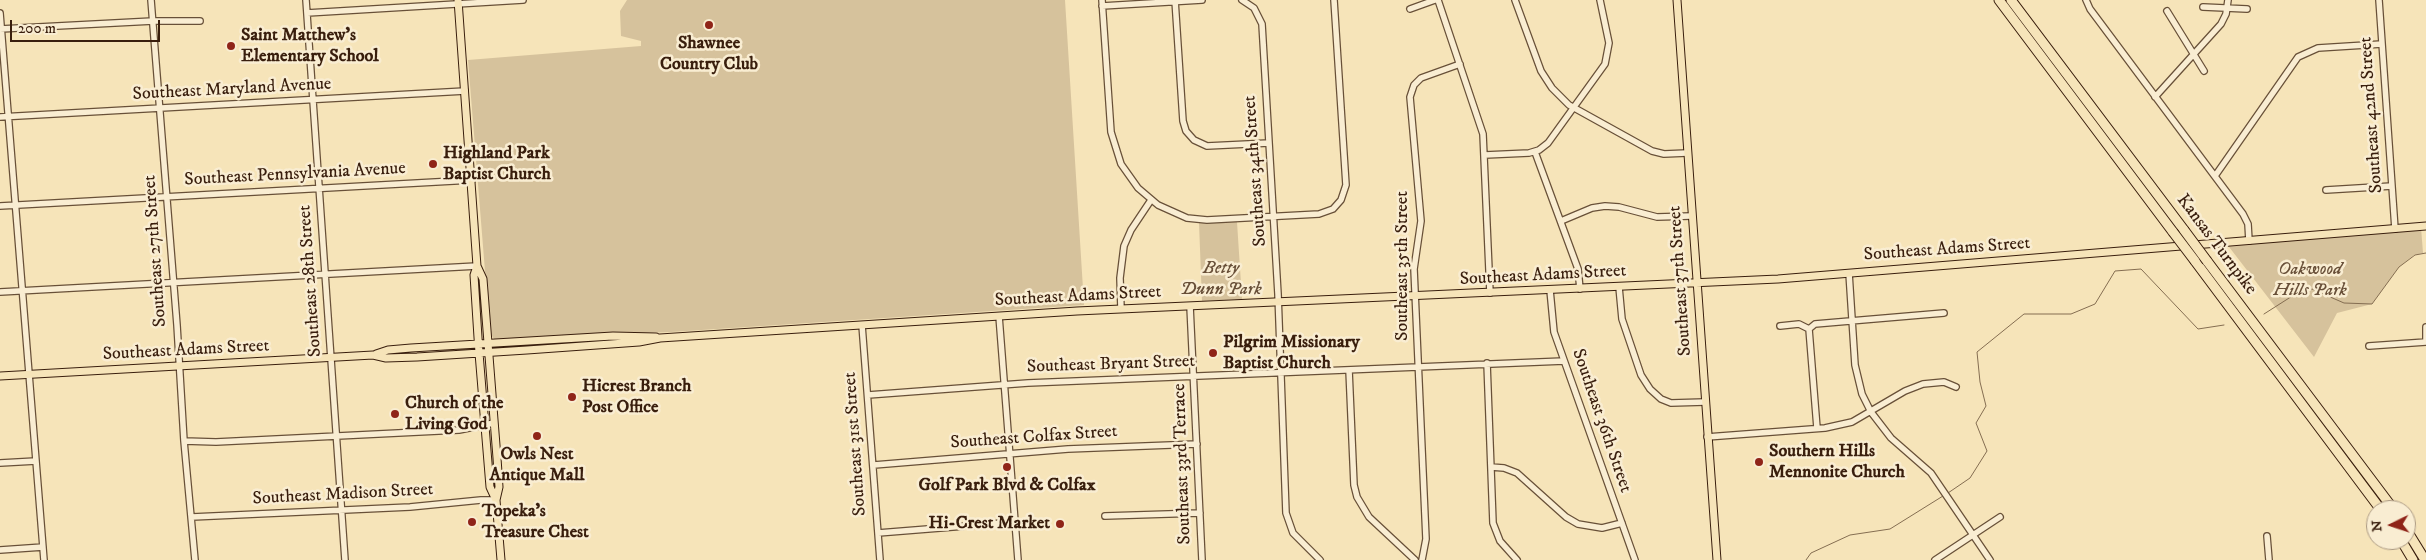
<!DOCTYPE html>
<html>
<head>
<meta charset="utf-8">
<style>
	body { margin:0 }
	#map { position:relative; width:2426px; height:560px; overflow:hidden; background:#f6e4b9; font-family:"IM FELL DW Pica",serif }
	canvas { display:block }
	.north { position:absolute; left:2366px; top:500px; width:50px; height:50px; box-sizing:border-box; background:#f9edd2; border:1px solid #ac9a83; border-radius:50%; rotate:266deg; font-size:14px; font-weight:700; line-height:20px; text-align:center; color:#391e0d }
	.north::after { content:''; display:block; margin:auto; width:18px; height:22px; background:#8f2418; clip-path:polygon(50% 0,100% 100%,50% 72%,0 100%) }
	.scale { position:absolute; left:10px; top:20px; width:150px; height:22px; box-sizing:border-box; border:2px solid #391e0d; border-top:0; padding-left:6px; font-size:15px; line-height:18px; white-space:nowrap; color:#391e0d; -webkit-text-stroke:4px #f9edd2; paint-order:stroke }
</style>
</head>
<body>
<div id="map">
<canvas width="2426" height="560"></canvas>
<div class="north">N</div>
<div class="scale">200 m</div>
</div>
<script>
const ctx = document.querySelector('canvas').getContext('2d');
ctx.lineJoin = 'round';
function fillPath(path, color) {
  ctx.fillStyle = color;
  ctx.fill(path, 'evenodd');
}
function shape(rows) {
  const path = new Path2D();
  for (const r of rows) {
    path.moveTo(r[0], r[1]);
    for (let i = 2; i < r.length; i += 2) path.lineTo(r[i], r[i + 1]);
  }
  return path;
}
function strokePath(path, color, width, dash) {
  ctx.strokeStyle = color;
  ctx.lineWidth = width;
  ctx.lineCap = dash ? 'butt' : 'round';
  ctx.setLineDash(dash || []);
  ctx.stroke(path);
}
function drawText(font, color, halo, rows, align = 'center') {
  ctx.font = font + ' "IM FELL DW Pica",serif';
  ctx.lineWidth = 5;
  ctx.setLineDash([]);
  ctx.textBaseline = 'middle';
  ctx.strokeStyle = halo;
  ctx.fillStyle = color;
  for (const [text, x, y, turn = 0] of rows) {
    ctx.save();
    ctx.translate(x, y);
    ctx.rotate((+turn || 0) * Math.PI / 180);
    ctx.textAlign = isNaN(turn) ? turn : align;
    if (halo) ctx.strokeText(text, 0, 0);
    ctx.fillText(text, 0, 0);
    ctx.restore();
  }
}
fillPath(shape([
	[627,0,1065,0,1084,305,671,332,494,339,490,333,468,60,641,46,641,41,621,36,620,11],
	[1237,222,1242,299,1202,301,1199,223],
	[2421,227,2423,253,2414,255,2399,267,2372,304,2337,313,2314,357,2226,243]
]), '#d6c29c');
strokePath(shape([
	[2264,314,2297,293,2312,289,2344,303,2372,304,2399,267,2415,255,2426,253],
	[1948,493,1970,478,1987,451,1976,423,1986,406,1980,382,1977,352,2024,314,2071,314,2095,304,2115,271,2141,269,2198,329,2224,325],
	[1806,560,1811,553,1850,535,1890,529,1943,496]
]), '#846d51', 1);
const minor = shape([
	[151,0,177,325,184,441,195,560],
	[306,0,345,560],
	[1102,0,1111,132,1121,164,1138,188,1158,205,1187,218,1207,220,1319,214,1333,209,1341,200,1346,185,1334,0],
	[1175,0,1183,121,1186,131,1194,140,1207,146,1269,143],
	[1242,0,1254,8,1262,24,1278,294,1286,513,1293,533,1320,560],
	[1438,0,1483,134,1490,293],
	[1515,0,1541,71,1552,88,1569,105,1652,151,1664,154,1687,153],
	[2086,0,2090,9,2243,214,2248,224,2249,241],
	[2379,0,2395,229],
	[1102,6,1202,0],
	[2203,7,2247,9],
	[1410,9,1435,0],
	[2167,11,2204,71],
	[0,13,44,560],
	[307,13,523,0],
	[0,29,153,21,200,21],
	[2155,97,2221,24,2226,14,2228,0],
	[0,117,465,91],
	[1535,152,1578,269,1580,289],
	[1485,155,1529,153,1539,150,1548,143,1605,64,1609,43,1600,0],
	[2215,176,2298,57,2318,48,2382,44],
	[2326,190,2392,186],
	[0,206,472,180],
	[1561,221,1592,208,1605,206,1619,207,1657,217,1691,216],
	[1849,273,1855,365,1862,394,1871,412,1891,438,1931,473,1990,560],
	[1619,287,1622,319,1641,375,1650,389,1661,399,1671,403,1705,402],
	[1550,290,1554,332,1635,560],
	[0,292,477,266],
	[1190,306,1202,560],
	[1121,309,1120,278,1124,246,1131,230,1151,200],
	[999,316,1018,560],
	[862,325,880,560],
	[1780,326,1799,324,1809,329],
	[2426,327,2426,342],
	[1809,329,1815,324,1944,313],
	[1809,329,1817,428],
	[2369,346,2426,342],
	[1487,363,1493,523,1500,541,1517,560],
	[1349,370,1354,485,1357,497,1369,517,1415,560],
	[868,395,1028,383,1564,361],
	[1707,437,1825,428,1852,422,1905,391,1923,384,1944,382,1956,387],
	[184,441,216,442,459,430,494,423],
	[0,463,36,461],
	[874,465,1068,449,1197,444],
	[1491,467,1504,468,1517,473,1566,517,1578,524,1602,528,1622,523],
	[1105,516,1200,513],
	[192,517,410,507,481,500,496,500],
	[878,533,1015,522],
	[2267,536,2269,560],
	[0,550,43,547],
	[1422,560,1426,539,1414,269,1421,221,1410,97,1414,85,1421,78,1460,64],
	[1935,560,2000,517]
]);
const major = shape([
	[458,0,477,266,483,279,497,458,499,487,496,500,501,560],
	[1677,0,1717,560],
	[477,266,474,275,479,353,490,487,496,500],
	[376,354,388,350,411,348,613,336,656,337],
	[0,376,373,355,386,358,417,357,527,350,639,342,660,338,1077,311,1778,279,2426,226]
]);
const highway = shape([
	[1999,0,2173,232],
	[2011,0,2184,230],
	[2195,261,2381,510],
	[2207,261,2394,510],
	[2406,529,2425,560],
	[2401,540,2413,560]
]);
strokePath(minor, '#685038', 8);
strokePath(major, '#391e0d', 9);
strokePath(highway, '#391e0d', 11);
strokePath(minor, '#f9edd2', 5.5);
strokePath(major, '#f6e4b9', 7);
strokePath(highway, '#f6e4b9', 9);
const highwayBridge = shape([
	[2184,230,2207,261],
	[2173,232,2195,261]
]);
strokePath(highwayBridge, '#391e0d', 11, []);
strokePath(highwayBridge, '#f6e4b9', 9);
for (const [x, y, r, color] of [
	[709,25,5,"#8f2418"],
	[231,46,5,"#8f2418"],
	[433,164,5,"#8f2418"],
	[1213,353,5,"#8f2418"],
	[572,397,5,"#8f2418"],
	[395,414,5,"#8f2418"],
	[537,436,5,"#8f2418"],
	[1759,462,5,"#8f2418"],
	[1007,467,5,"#8f2418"],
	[472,522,5,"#8f2418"],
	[1060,524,5,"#8f2418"]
]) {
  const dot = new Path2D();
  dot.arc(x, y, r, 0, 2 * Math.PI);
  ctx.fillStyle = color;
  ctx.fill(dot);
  strokePath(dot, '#f9edd2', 2);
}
drawText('bold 18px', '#391e0d', '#f9edd2', [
	["Saint Matthew's",241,36],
	["Elementary School",241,57],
	["Shawnee",709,44,"center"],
	["Country Club",709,65,"center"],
	["Highland Park",443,154],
	["Baptist Church",443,175],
	["Pilgrim Missionary",1223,343],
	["Baptist Church",1223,364],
	["Hicrest Branch",582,387],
	["Post Office",582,408],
	["Church of the",405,404],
	["Living God",405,425],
	["Southern Hills",1769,452],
	["Mennonite Church",1769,473],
	["Owls Nest",537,455,"center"],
	["Antique Mall",537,476,"center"],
	["Golf Park Blvd & Colfax",1007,486,"center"],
	["Topeka's",482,512],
	["Treasure Chest",482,533],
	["Hi-Crest Market",1050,524,"right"]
], 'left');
drawText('18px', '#391e0d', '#f9edd2', [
	["Southeast Maryland Avenue",232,90,-3],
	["Southeast 42nd Street",2372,115,-94],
	["Southeast 34th Street",1256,171,-94],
	["Southeast Pennsylvania Avenue",295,175,-3],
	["Kansas Turnpike",2216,245,53],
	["Southeast Adams Street",1947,250,-4],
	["Southeast 27th Street",156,251,-94],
	["Southeast 35th Street",1403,266,-90],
	["Southeast Adams Street",1543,276,-3],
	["Southeast 28th Street",311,281,-94],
	["Southeast 37th Street",1681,281,-94],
	["Southeast Adams Street",1078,297,-3],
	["Southeast Adams Street",186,351,-3],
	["Southeast Bryant Street",1111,365,-2],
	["Southeast 36th Street",1601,421,71],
	["Southeast Colfax Street",1034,438,-4],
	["Southeast 31st Street",856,444,-94],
	["Southeast 33rd Terrace",1183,464,-92],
	["Southeast Madison Street",343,495,-3]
]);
drawText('italic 18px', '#684f38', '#f9edd2', [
	["Betty",1221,269],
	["Dunn Park",1221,290],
	["Oakwood",2310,270],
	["Hills Park",2310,291]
]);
</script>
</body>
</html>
